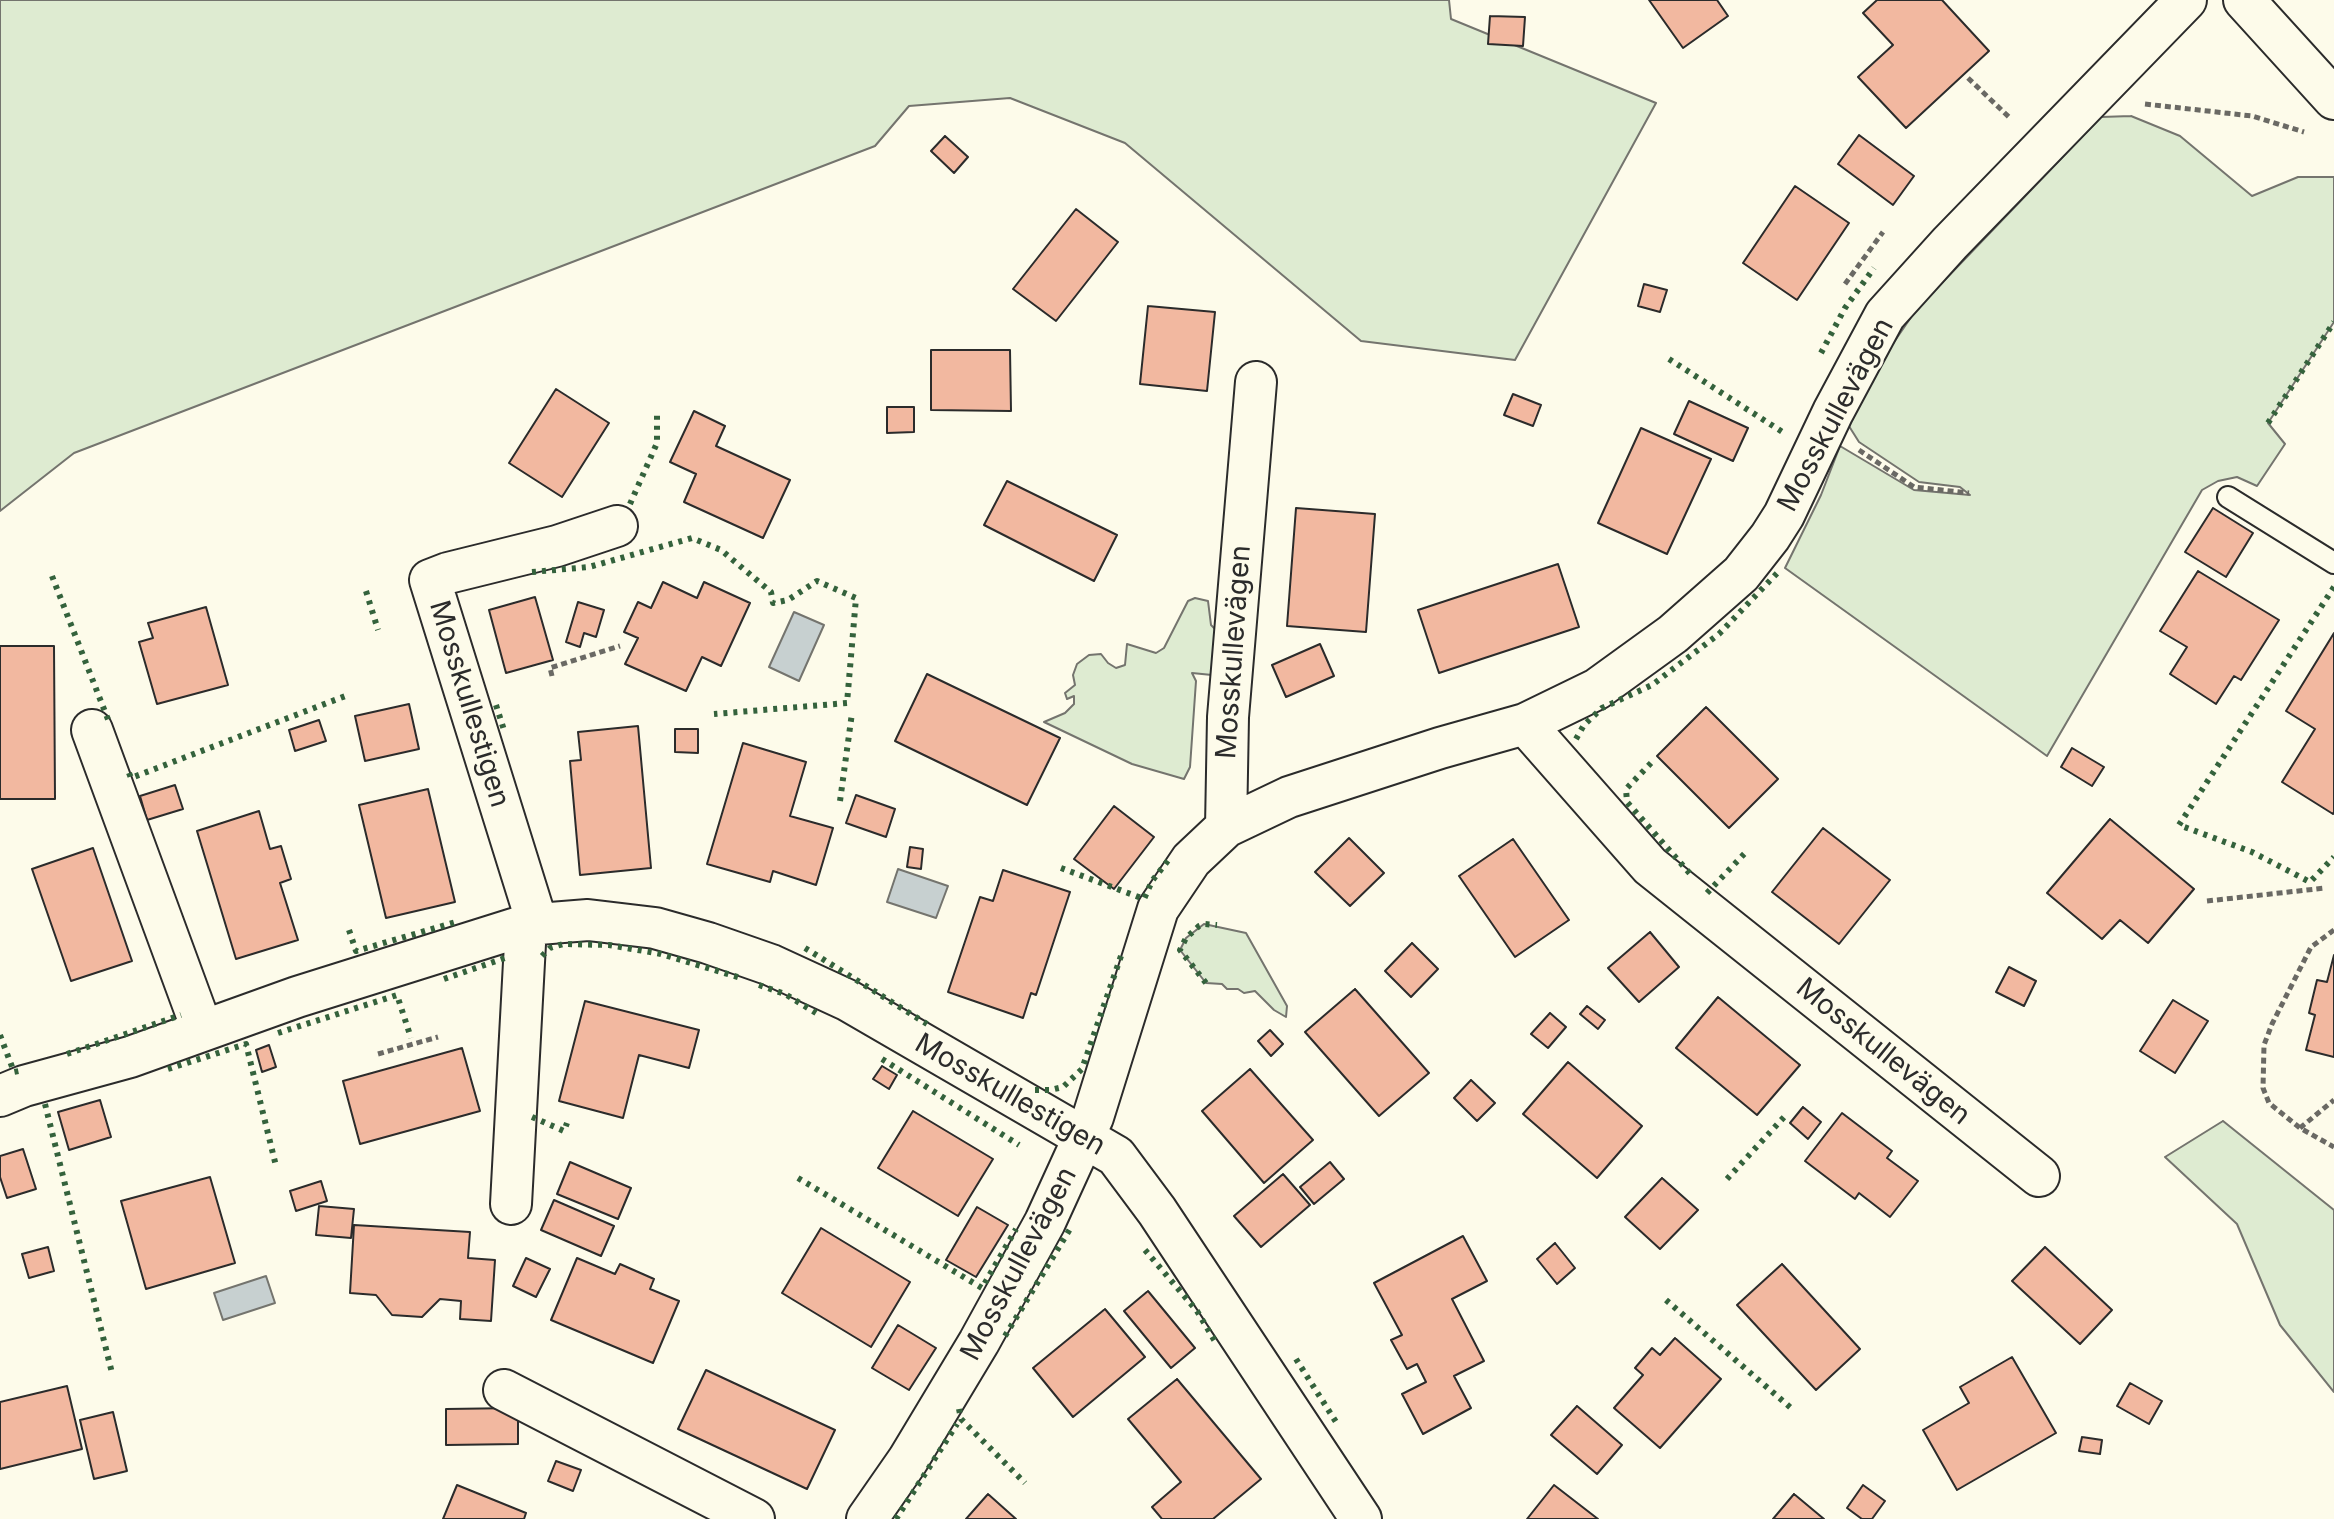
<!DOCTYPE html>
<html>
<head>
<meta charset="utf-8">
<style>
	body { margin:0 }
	canvas { display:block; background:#fdfbea }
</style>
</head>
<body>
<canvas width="2334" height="1519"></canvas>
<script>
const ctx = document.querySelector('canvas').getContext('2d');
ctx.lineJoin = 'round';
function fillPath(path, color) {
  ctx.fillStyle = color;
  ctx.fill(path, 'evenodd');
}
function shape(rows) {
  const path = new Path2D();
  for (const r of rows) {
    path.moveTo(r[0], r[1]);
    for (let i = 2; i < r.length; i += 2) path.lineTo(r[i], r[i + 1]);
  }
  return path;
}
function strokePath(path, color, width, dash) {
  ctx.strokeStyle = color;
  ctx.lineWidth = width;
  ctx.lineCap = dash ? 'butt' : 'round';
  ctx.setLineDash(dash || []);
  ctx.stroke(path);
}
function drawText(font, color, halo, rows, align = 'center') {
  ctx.font = font + ' Inter,sans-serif';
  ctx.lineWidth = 6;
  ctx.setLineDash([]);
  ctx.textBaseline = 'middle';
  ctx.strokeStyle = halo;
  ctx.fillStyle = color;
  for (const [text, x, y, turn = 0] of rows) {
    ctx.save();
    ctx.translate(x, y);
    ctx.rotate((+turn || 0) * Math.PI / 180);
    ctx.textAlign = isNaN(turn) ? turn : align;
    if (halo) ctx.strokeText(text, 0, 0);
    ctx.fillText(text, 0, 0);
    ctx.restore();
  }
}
const green = shape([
	[0,0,1449,0,1451,19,1656,103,1515,360,1361,341,1125,143,1010,98,909,106,875,146,74,453,0,511,0,0],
	[2131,116,2180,136,2252,196,2298,177,2334,177,2334,322,2268,423,2285,444,2257,486,2237,477,2218,481,2202,490,2047,756,1785,568,1821,495,1840,446,1914,490,1970,495,1960,487,1919,482,1859,442,1847,423,1881,361,1916,310,2101,117,2131,116],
	[1195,598,1208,601,1211,625,1219,633,1212,675,1192,673,1196,681,1190,767,1184,779,1132,764,1044,722,1065,713,1074,704,1074,696,1067,699,1065,693,1075,685,1073,675,1077,664,1089,655,1101,654,1108,663,1116,668,1125,665,1127,644,1156,653,1164,648,1188,601,1195,598],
	[1204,924,1246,933,1287,1006,1286,1017,1274,1010,1255,991,1244,993,1238,989,1227,989,1222,984,1206,983,1180,950,1186,938,1204,924],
	[2223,1121,2334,1210,2334,1392,2280,1325,2237,1224,2165,1157,2223,1121]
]);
fillPath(green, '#deebd1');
strokePath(green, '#74746e', 2);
const water = shape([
	[794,612,824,625,799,681,769,667,794,612],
	[898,869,948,886,936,918,887,902,898,869],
	[266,1276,275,1303,223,1320,214,1293,266,1276]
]);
fillPath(water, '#c7d0d0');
strokePath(water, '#74746e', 2);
const building = shape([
	[1649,0,1717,0,1728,16,1683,48,1649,0],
	[1877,0,1942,0,1989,51,1906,128,1858,77,1893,45,1863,13,1877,0],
	[1490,16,1525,17,1523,46,1488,44,1490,16],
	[1859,135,1914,176,1893,205,1838,164,1859,135],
	[945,136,968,157,954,173,931,151,945,136],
	[1795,186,1849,223,1797,300,1743,263,1795,186],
	[1076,209,1118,242,1056,321,1013,289,1076,209],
	[1644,284,1667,290,1660,312,1638,306,1644,284],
	[1148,306,1215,312,1207,391,1140,384,1148,306],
	[931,350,1010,350,1011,411,931,410,931,350],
	[556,389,609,423,562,497,509,463,556,389],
	[1513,394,1541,405,1533,426,1504,415,1513,394],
	[1689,401,1748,428,1733,461,1674,434,1689,401],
	[887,407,914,407,914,432,887,433,887,407],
	[694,411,725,426,716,446,790,480,763,538,684,502,696,474,670,462,694,411],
	[1641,428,1711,459,1667,554,1598,523,1641,428],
	[1007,481,1117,535,1094,581,984,525,1007,481],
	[1296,508,1375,514,1366,632,1287,626,1296,508],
	[2213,508,2253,533,2226,577,2185,552,2213,508],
	[1558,564,1579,627,1439,673,1418,610,1558,564],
	[2198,571,2279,620,2241,680,2234,676,2216,704,2170,674,2187,647,2160,631,2198,571],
	[663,582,697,598,704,582,750,603,721,666,702,657,686,691,625,664,638,638,624,632,638,602,651,608,663,582],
	[535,597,553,660,506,673,489,610,535,597],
	[578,602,604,610,596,637,584,633,580,647,566,642,578,602],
	[206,607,228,685,157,704,139,642,153,638,148,623,206,607],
	[2334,633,2334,812,2333,814,2282,782,2315,729,2286,711,2334,633],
	[1320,644,1334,676,1286,697,1272,665,1320,644],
	[0,646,54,646,55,799,0,799,0,646],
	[927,674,1060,738,1027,805,895,741,927,674],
	[409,704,419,749,365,761,355,716,409,704],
	[1706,707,1778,779,1729,828,1657,756,1706,707],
	[319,720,326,741,295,751,289,730,319,720],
	[638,726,651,868,580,875,570,761,581,760,578,732,638,726],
	[675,729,698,729,698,753,675,752,675,729],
	[743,743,806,762,790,816,833,828,816,885,773,871,770,882,707,864,743,743],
	[2072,748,2104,767,2092,786,2061,767,2072,748],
	[175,785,183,809,147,820,140,796,175,785],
	[428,789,455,902,386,918,359,805,428,789],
	[856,795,895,809,886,837,846,823,856,795],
	[1114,806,1154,837,1114,889,1074,859,1114,806],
	[259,811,270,849,281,846,291,879,280,883,298,940,236,959,197,831,259,811],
	[2110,819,2194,889,2148,943,2120,920,2102,939,2047,893,2110,819],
	[1823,828,1890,880,1839,944,1772,892,1823,828],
	[1349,838,1384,873,1350,906,1315,872,1349,838],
	[1513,839,1569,920,1515,957,1459,876,1513,839],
	[910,847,923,849,921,869,907,867,910,847],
	[93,848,132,961,71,981,32,869,93,848],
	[1003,870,1070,892,1036,995,1031,993,1023,1018,948,992,980,897,993,901,1003,870],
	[1650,932,1679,967,1639,1002,1608,968,1650,932],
	[1412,943,1438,969,1411,997,1385,971,1412,943],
	[2334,955,2334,1057,2306,1050,2315,1015,2309,1013,2317,980,2327,982,2334,955],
	[2009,967,2036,981,2024,1006,1996,992,2009,967],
	[1355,989,1429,1073,1379,1116,1305,1032,1355,989],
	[1718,997,1800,1065,1757,1115,1676,1048,1718,997],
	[2173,1000,2208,1021,2175,1073,2140,1051,2173,1000],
	[585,1001,699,1030,689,1068,639,1055,623,1118,559,1101,585,1001],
	[1587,1006,1605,1020,1598,1029,1580,1014,1587,1006],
	[1550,1013,1566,1027,1548,1048,1531,1034,1550,1013],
	[1270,1030,1283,1044,1271,1056,1258,1041,1270,1030],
	[269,1045,276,1067,262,1072,256,1050,269,1045],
	[462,1048,480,1111,360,1144,343,1081,462,1048],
	[1568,1062,1642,1126,1597,1178,1523,1114,1568,1062],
	[882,1066,897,1075,889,1089,873,1079,882,1066],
	[1250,1069,1313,1140,1264,1183,1202,1111,1250,1069],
	[1471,1080,1495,1103,1477,1121,1454,1098,1471,1080],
	[100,1100,111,1137,69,1150,58,1112,100,1100],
	[1803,1107,1821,1122,1808,1139,1790,1123,1803,1107],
	[913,1111,993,1159,958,1216,878,1168,913,1111],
	[1842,1113,1892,1151,1887,1158,1918,1181,1890,1217,1859,1193,1855,1199,1805,1161,1842,1113],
	[23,1149,36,1189,7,1198,0,1177,0,1156,23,1149],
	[570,1162,631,1188,618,1219,557,1194,570,1162],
	[1330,1162,1344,1179,1314,1204,1300,1187,1330,1162],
	[1283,1174,1310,1205,1261,1247,1234,1216,1283,1174],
	[210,1177,235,1263,146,1289,121,1201,210,1177],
	[1662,1178,1698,1210,1660,1249,1625,1217,1662,1178],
	[321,1181,327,1201,296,1211,290,1191,321,1181],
	[554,1200,614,1226,601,1256,541,1230,554,1200],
	[319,1206,354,1209,351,1238,316,1235,319,1206],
	[977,1207,1008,1225,976,1277,946,1260,977,1207],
	[354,1225,470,1232,468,1258,495,1260,491,1321,460,1319,461,1301,440,1299,422,1317,392,1315,376,1295,350,1293,354,1225],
	[821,1228,910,1282,871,1347,782,1293,821,1228],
	[1463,1236,1487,1281,1452,1299,1484,1361,1454,1376,1471,1408,1423,1434,1402,1394,1426,1382,1417,1364,1407,1369,1391,1340,1402,1335,1374,1283,1463,1236],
	[1555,1243,1575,1268,1557,1284,1537,1259,1555,1243],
	[48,1247,54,1271,29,1278,22,1254,48,1247],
	[2045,1247,2112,1310,2080,1344,2012,1281,2045,1247],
	[526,1258,550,1269,536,1297,513,1286,526,1258],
	[577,1258,615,1274,620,1264,654,1279,650,1289,679,1301,653,1363,551,1320,577,1258],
	[1782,1264,1860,1349,1816,1390,1737,1305,1782,1264],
	[1148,1291,1195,1348,1171,1368,1124,1311,1148,1291],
	[1105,1309,1145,1357,1073,1417,1033,1368,1105,1309],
	[898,1325,936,1348,909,1390,872,1368,898,1325],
	[1675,1338,1721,1379,1660,1448,1614,1408,1643,1375,1635,1368,1652,1348,1660,1355,1675,1338],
	[2012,1357,2056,1433,1957,1490,1923,1430,1969,1403,1960,1387,2012,1357],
	[706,1370,835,1430,807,1489,678,1429,706,1370],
	[1177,1379,1261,1479,1213,1519,1162,1519,1152,1507,1181,1482,1128,1419,1177,1379],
	[2130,1383,2162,1401,2149,1424,2117,1406,2130,1383],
	[67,1386,82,1449,0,1469,0,1402,67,1386],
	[1577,1406,1622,1445,1597,1474,1551,1435,1577,1406],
	[518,1408,518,1444,446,1445,446,1409,518,1408],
	[113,1412,127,1471,94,1479,80,1420,113,1412],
	[2082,1437,2102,1440,2100,1454,2079,1451,2082,1437],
	[556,1461,581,1470,573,1491,548,1481,556,1461],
	[457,1485,526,1513,524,1519,443,1519,457,1485],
	[1554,1485,1598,1519,1527,1519,1554,1485],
	[1863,1485,1885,1501,1872,1519,1862,1519,1847,1508,1863,1485],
	[988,1494,1016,1519,966,1519,988,1494],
	[1794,1494,1824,1519,1773,1519,1794,1494]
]);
fillPath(building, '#f2b8a0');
strokePath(building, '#2b2b2b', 2);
const lane = shape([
	[2228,497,2334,563]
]);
const street = shape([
	[2244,0,2334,99],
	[1525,724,1650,866,2039,1176],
	[92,730,202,1029],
	[1226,827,1228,717,1256,382],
	[537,923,430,580,448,573,557,546,617,526],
	[0,1096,24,1086,130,1057,297,997,526,925,588,920,655,928,708,943,771,965,847,1000,1116,1156,1157,1211,1361,1519],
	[511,1204,526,925],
	[504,1390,754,1519],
	[867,1519,908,1460,979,1342,1045,1222,1093,1117,1158,909,1191,860,1226,827,1289,797,1440,748,1525,724,1597,689,1673,634,1741,574,1770,537,1784,515,1833,412,1885,315,1950,243,2186,0]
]);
strokePath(lane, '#2b2b2b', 24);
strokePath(street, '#2b2b2b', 44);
strokePath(shape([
	[1968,78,2011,119],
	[2145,104,2252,116,2304,132],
	[1845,284,1883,232],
	[1859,450,1914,487,1969,493],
	[552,676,550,668,620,646],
	[2207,901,2325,888],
	[2334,930,2311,947,2272,1024,2264,1045,2263,1088,2269,1103,2300,1128,2334,1147],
	[378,1054,438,1037],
	[2300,1128,2334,1100]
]), '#6a6964', 5, [6, 4]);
strokePath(lane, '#fdfbea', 20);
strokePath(street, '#fdfbea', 40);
strokePath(shape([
	[1821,353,1845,308,1874,268],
	[1669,359,1784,433],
	[2268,423,2334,322],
	[630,504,657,443,657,415],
	[532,572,589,567,692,538,721,550,771,592,773,603,788,600,817,581,856,598,847,703,714,714],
	[52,576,109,722],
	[2334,587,2179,825,2252,852,2310,882,2334,857],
	[366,591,378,630],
	[496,705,504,730],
	[1576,739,1584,725,1602,708,1652,685,1719,634,1781,569],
	[1651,763,1626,789,1627,802,1692,876],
	[129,773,131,778,348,695],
	[840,801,852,713],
	[1061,868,1144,899,1152,881,1170,858],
	[1707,893,1745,853],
	[349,930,356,951,456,922],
	[805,948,927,1024],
	[542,956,550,948,563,944,609,945,661,954,741,978],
	[444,979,508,957],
	[1206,983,1180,950,1186,938,1199,926,1204,924,1217,925],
	[759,985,785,994,816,1013],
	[278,1033,397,995,411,1038],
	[0,1035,14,1072,19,1071],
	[67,1054,181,1015],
	[882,1059,1019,1145],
	[168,1069,246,1044,276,1166],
	[1035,1090,1050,1090,1063,1087,1082,1069,1121,956],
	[45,1104,112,1373],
	[532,1117,564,1131,567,1123],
	[798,1178,982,1288,1016,1229],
	[1727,1179,1785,1116],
	[1145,1250,1197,1311,1216,1343],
	[1666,1300,1791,1408],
	[1005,1336,1070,1229],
	[1296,1359,1336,1422],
	[959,1409,961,1419,1025,1483],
	[896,1519,957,1424]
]), '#34623c', 6, [4, 6]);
drawText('28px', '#2b2b2b', '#fdfbea', [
	["Mosskullevägen",1836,415,-62],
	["Mosskullevägen",1234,652,-86],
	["Mosskullestigen",469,704,73],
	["Mosskullevägen",1883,1052,39],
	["Mosskullestigen",1010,1095,30],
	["Mosskullevägen",1019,1264,-62]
]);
</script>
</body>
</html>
